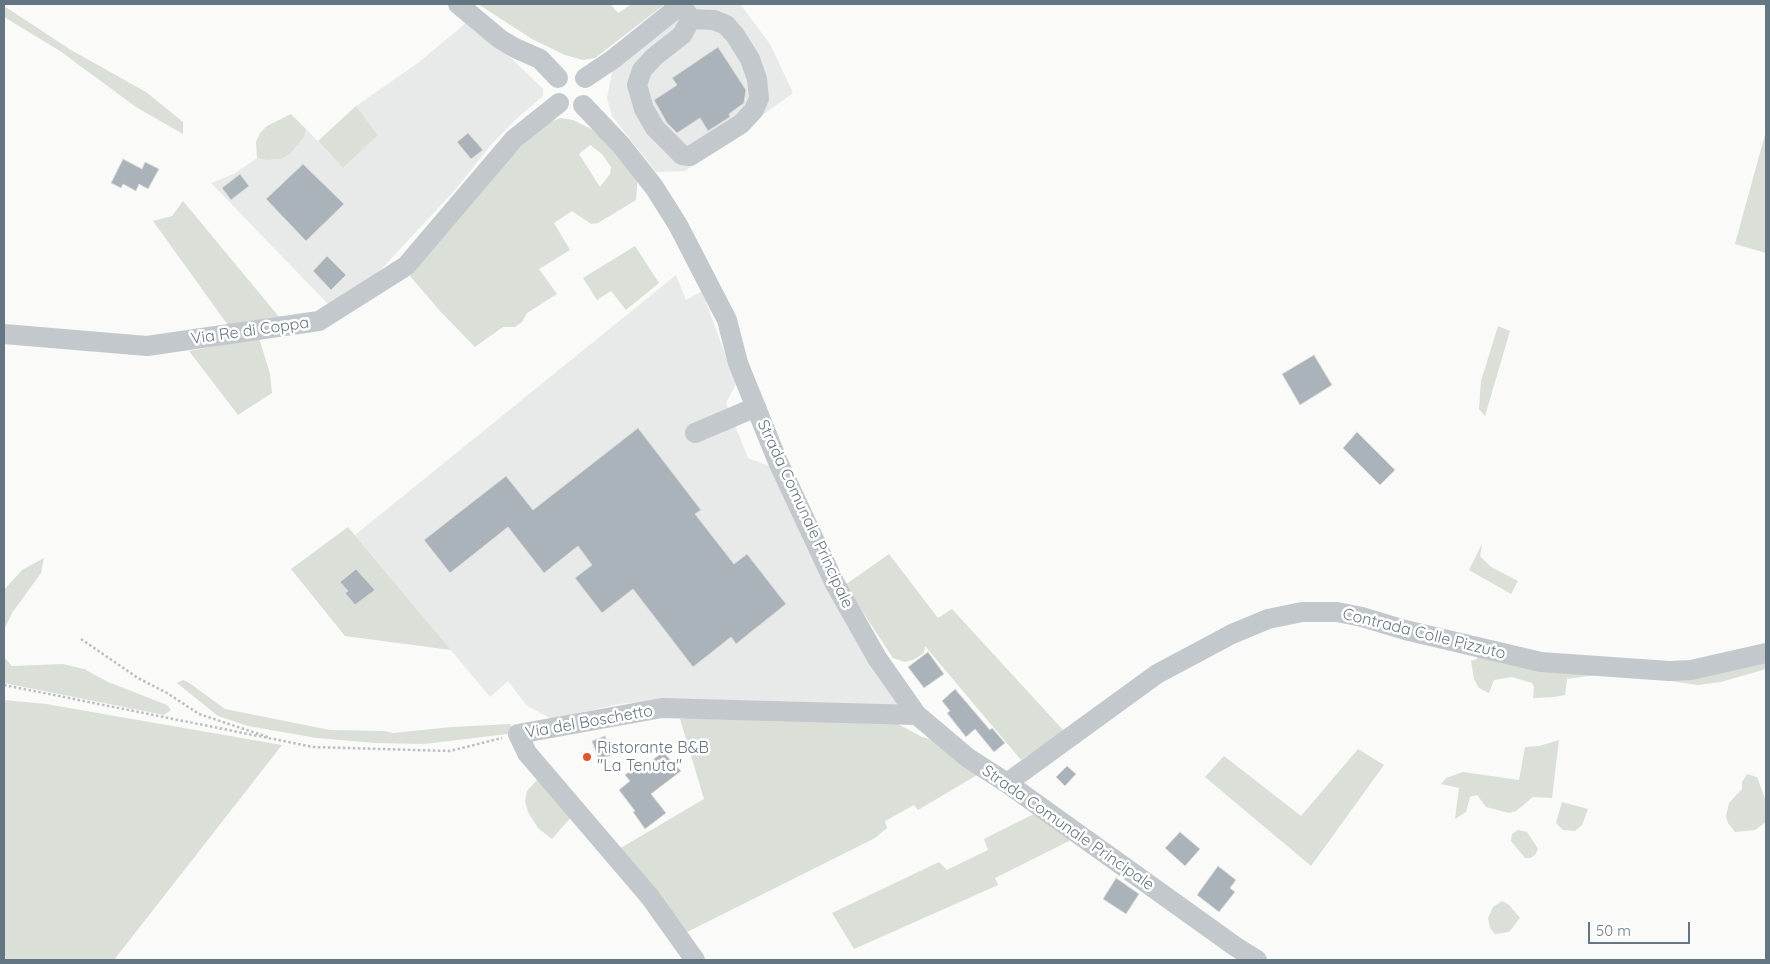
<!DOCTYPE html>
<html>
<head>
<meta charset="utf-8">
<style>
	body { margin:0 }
	#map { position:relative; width:1770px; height:964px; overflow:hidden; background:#fafaf8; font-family:Quicksand,sans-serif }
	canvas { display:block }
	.frame { position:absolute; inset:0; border:5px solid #657683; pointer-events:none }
	.scale { position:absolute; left:1588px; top:922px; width:102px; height:22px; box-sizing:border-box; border:2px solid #657683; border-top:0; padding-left:6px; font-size:15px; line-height:18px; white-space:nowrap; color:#657683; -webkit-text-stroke:4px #fff; paint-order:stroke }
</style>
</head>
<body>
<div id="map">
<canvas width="1770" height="964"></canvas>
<div class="frame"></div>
<div class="scale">50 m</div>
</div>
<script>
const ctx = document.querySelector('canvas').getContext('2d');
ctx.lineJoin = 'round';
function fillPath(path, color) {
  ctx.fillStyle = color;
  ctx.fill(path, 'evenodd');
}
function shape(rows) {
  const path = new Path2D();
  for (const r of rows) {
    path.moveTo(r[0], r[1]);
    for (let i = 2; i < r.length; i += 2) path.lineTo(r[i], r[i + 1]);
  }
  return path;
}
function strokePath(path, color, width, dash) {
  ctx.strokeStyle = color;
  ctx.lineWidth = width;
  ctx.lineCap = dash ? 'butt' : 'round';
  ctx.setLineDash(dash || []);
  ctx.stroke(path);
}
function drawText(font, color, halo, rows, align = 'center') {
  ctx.font = font + ' Quicksand,sans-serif';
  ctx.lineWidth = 5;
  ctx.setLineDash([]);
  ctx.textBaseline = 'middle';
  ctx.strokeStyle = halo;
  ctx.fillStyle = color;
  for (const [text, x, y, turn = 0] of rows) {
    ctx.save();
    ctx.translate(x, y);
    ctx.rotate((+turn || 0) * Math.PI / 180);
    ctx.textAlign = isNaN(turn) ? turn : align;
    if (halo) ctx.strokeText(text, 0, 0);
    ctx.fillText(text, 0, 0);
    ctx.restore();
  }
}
fillPath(shape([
	[691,4,740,4,770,44,793,93,685,171,656,172,612,116,607,98,613,67],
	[467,22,511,58,543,89,543,96,515,120,491,145,455,190,378,273,328,304,211,183,234,174,257,158,266,160,282,159,290,154,304,137,306,129,343,168,378,135,356,106,418,63],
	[676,275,686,300,702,291,736,384,726,403,748,458,771,467,899,706,684,699,619,704,552,719,526,705,508,681,490,697,355,535]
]), '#e8e9e9');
fillPath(shape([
	[478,4,610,4,618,13,632,4,665,4,595,58,583,60,565,55,532,39],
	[4,6,71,50,146,92,183,122,183,134,136,107,60,51,4,17],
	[356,106,378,135,343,168,318,141],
	[291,114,306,129,304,137,290,154,282,159,266,160,257,158,256,142,260,133,267,126],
	[561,118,573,120,599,133,638,174,636,200,598,223,591,224,572,211,554,223,570,250,539,269,557,294,527,313,522,322,515,327,503,327,475,347,440,311,410,276,502,164,546,123],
	[590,145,602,154,611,167,610,174,600,187,579,154],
	[1766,131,1766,253,1735,244],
	[183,201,280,318,230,328,153,221,172,216],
	[635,246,659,283,626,310,611,291,597,300,583,278],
	[1498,326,1510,331,1485,416,1479,409,1481,381],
	[259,338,270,374,272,393,238,415,189,351],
	[348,527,451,650,345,636,291,569],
	[1482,544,1480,556,1491,567,1518,581,1511,594,1469,570],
	[889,554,938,618,952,609,1064,731,1021,760,925,646,924,653,913,660,905,662,893,658,845,585],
	[44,558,41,573,12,613,4,630,4,590,22,570],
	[1476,652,1610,673,1567,679,1565,695,1554,697,1533,698,1534,687,1532,683,1512,677,1494,680,1489,693,1479,688,1474,679,1471,661,1477,659],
	[1766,654,1766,669,1721,682,1698,685,1671,681],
	[4,657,12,666,63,664,84,669,108,682,167,705,171,710,164,715,4,683],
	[183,680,188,682,225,709,330,730,384,731,393,733,452,727,510,724,516,733,424,744,376,743,317,738,248,726,218,716,177,683],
	[4,700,46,704,282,745,114,960,10,960,4,958],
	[707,716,898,724,922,737,936,741,982,772,918,810,914,805,885,821,887,828,875,838,685,933,619,849,704,799,680,719],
	[1559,740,1552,798,1533,797,1516,811,1509,813,1486,807,1477,795,1470,797,1466,812,1455,819,1459,788,1441,784,1446,778,1463,772,1519,780,1525,747,1539,746],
	[1358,749,1384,765,1311,866,1205,777,1224,756,1301,816],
	[1747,774,1757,777,1760,785,1766,802,1766,822,1755,830,1735,832,1728,823,1726,816,1729,803,1742,789,1742,782],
	[537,780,572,816,552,839,538,828,528,812,525,801,527,791],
	[1562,802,1588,809,1582,825,1575,831,1563,830,1556,823],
	[1038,812,1071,840,995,878,998,885,854,949,832,913,939,862,947,870,988,850,984,839],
	[1518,830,1527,832,1535,844,1538,849,1535,855,1530,858,1525,858,1511,841,1512,834],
	[1502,901,1509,905,1520,918,1509,932,1495,934,1490,928,1488,918,1493,907]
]), '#dadfd7');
const building = shape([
	[718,47,746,90,744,103,729,114,730,117,708,131,700,118,677,133,667,123,654,100,677,85,672,78,718,47],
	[468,133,483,150,471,159,457,142,468,133],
	[123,159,142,169,145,162,159,169,148,189,139,184,136,191,123,184,121,188,111,183,123,159],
	[303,164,344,204,306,241,266,199,303,164],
	[240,174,249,186,231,200,222,188,240,174],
	[327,256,346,275,331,290,313,271,327,256],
	[1314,355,1332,385,1300,405,1282,374,1314,355],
	[638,428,701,510,695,514,734,564,747,554,786,604,736,644,731,637,693,667,633,589,602,613,575,578,592,565,578,546,544,573,508,527,450,573,424,540,506,476,533,510,638,428],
	[1357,432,1395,470,1380,485,1343,448,1357,432],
	[356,569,375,590,355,605,345,593,348,591,340,582,356,569],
	[928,652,944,674,924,688,908,667,928,652],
	[955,689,990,730,992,728,1005,743,994,752,975,729,966,737,947,713,950,711,942,701,955,689],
	[605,736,612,755,599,760,592,741,605,736],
	[663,752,681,771,651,794,666,813,645,829,633,812,635,811,619,790,630,781,625,775,634,768,637,772,663,752],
	[1067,766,1076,774,1065,786,1056,777,1067,766],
	[1180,832,1200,849,1185,866,1165,848,1180,832],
	[1218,866,1236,880,1230,888,1235,892,1219,912,1197,895,1218,866],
	[1116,878,1139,894,1126,914,1103,899,1116,878]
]);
fillPath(building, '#aab3b9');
strokePath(building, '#dcdcda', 1);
strokePath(shape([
	[81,639,138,678,167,693,199,714,268,737],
	[4,685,313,747,450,751,502,738]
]), '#bbbfc2', 2.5, [2.5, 2.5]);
strokePath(shape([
	[458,4,500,39,515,48,540,59,558,78],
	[681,5,691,19,714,20,726,25,735,35,750,59,757,79,759,98,754,110,741,124,690,156,682,155,655,128,644,109,637,85,642,70,654,57,682,35,691,19],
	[585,78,612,60,682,4],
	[583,105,621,145,654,187,678,225,727,320,738,363,778,462,834,582,877,658,917,715,968,758,1007,783,1236,947,1257,960],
	[4,334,147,346,319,321,406,266,514,139,559,103],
	[695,433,756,407],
	[1007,783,1157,674,1232,634,1268,619,1302,612,1337,612,1362,617,1405,630,1541,662,1669,671,1691,670,1766,653],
	[695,960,650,897,527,753,518,734,662,708,917,715]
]), '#c3c8cc', 20);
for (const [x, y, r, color] of [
	[587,757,5,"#e4572e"]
]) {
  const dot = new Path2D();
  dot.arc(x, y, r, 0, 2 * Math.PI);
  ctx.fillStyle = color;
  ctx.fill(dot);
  strokePath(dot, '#fff', 2);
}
drawText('16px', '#657683', '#fff', [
	["Via Re di Coppa",250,331,-8],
	["Strada Comunale Principale",805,514,65],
	["Contrada Colle Pizzuto",1424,634,14],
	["Via del Boschetto",589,722,-10],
	["Strada Comunale Principale",1068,828,35]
]);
drawText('16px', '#657683', '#fff', [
	["Ristorante B&B",597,748],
	["\"La Tenuta\"",597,766]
], 'left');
</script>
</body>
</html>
